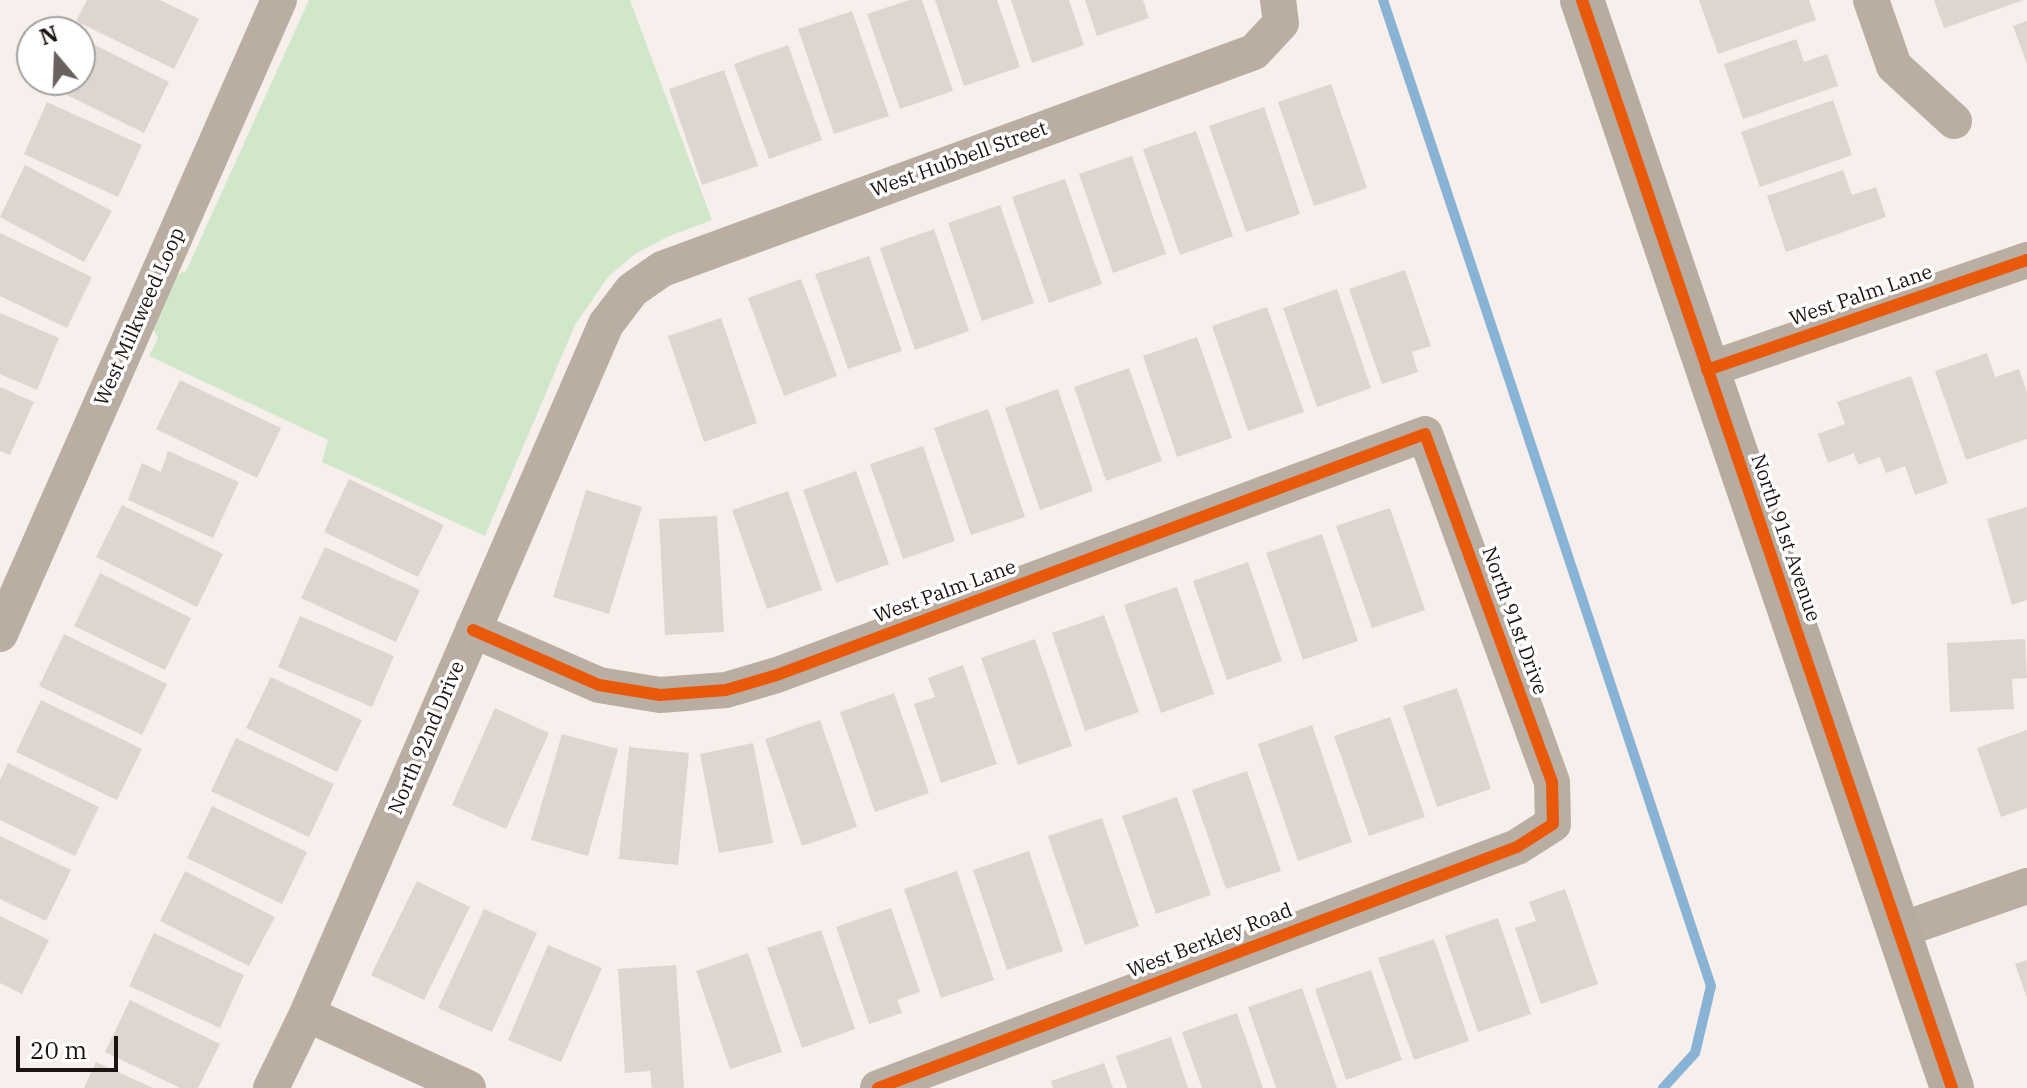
<!DOCTYPE html>
<html>
<head>
<meta charset="utf-8">
<style>
	body { margin:0 }
	#map { position:relative; width:2027px; height:1088px; overflow:hidden; background:#f7efeb; font-family:"IBM Plex Serif",serif }
	canvas { display:block }
	.north { position:absolute; left:16px; top:16px; width:80px; height:80px; box-sizing:border-box; background:#fff; border:2px solid #a4a19f; border-radius:50%; rotate:341deg; font-size:22px; font-weight:700; line-height:32px; text-align:center; color:#1c1410 }
	.north::after { content:''; display:block; margin:auto; width:28px; height:36px; background:#69615d; clip-path:polygon(50% 0,100% 100%,50% 72%,0 100%) }
	.scale { position:absolute; left:16px; top:1036px; width:102px; height:36px; box-sizing:border-box; border:4px solid #1c1410; border-top:0; padding-left:10px; font-size:24px; line-height:28px; white-space:nowrap; color:#1c1410; -webkit-text-stroke:6px #fff; paint-order:stroke }
</style>
</head>
<body>
<div id="map">
<canvas width="2027" height="1088"></canvas>
<div class="north">N</div>
<div class="scale">20 m</div>
</div>
<script>
const ctx = document.querySelector('canvas').getContext('2d');
ctx.lineJoin = 'round';
function fillPath(path, color) {
  ctx.fillStyle = color;
  ctx.fill(path, 'evenodd');
}
function shape(rows) {
  const path = new Path2D();
  for (const r of rows) {
    path.moveTo(r[0], r[1]);
    for (let i = 2; i < r.length; i += 2) path.lineTo(r[i], r[i + 1]);
  }
  return path;
}
function strokePath(path, color, width, dash) {
  ctx.strokeStyle = color;
  ctx.lineWidth = width;
  ctx.lineCap = dash ? 'butt' : 'round';
  ctx.setLineDash(dash || []);
  ctx.stroke(path);
}
function drawText(font, color, halo, rows, align = 'center') {
  ctx.font = font + ' "IBM Plex Serif",serif';
  ctx.lineWidth = 7;
  ctx.setLineDash([]);
  ctx.textBaseline = 'middle';
  ctx.strokeStyle = halo;
  ctx.fillStyle = color;
  for (const [text, x, y, turn = 0] of rows) {
    ctx.save();
    ctx.translate(x, y);
    ctx.rotate((+turn || 0) * Math.PI / 180);
    ctx.textAlign = isNaN(turn) ? turn : align;
    if (halo) ctx.strokeText(text, 0, 0);
    ctx.fillText(text, 0, 0);
    ctx.restore();
  }
}
fillPath(shape([
	[309,0,630,0,712,220,667,237,635,254,608,277,575,325,485,536,322,462,328,440,149,356,158,338,152,327,173,276,186,271]
]), '#d0e8c9');
strokePath(shape([
	[1383,0,1711,986,1695,1053,1663,1088]
]), '#89b3d5', 10);
fillPath(shape([
	[87,0,160,0,199,19,174,69,76,21],
	[909,0,922,0,953,91,900,109,867,14],
	[935,0,997,0,1020,67,964,86],
	[1011,0,1069,0,1084,45,1032,63],
	[1085,0,1143,0,1149,18,1097,36],
	[1699,0,1809,0,1816,20,1718,54],
	[1934,0,2024,0,1944,28],
	[852,11,889,116,834,134,798,29],
	[2027,21,2027,64,2013,26],
	[83,39,169,82,144,133,57,90,62,80,80,80],
	[1796,39,1804,62,1827,54,1838,86,1743,119,1724,64],
	[788,45,822,140,769,159,734,64],
	[724,70,758,166,702,185,669,89],
	[1331,84,1367,188,1314,206,1278,102],
	[1833,100,1852,155,1760,187,1741,132],
	[47,102,142,145,118,197,24,154],
	[1264,107,1300,214,1246,232,1209,126],
	[1196,131,1233,236,1180,255,1143,149],
	[1132,156,1166,254,1113,273,1079,174],
	[25,165,112,211,84,262,0,217],
	[1843,170,1852,195,1876,187,1886,217,1786,252,1767,196],
	[1065,179,1102,284,1049,303,1012,197],
	[1000,205,1034,303,982,321,948,223],
	[934,229,969,331,915,350,880,248],
	[0,233,92,277,67,328,0,296],
	[869,256,902,351,848,369,815,274],
	[1405,270,1431,346,1412,352,1418,372,1382,384,1349,289],
	[801,279,837,376,784,396,748,298],
	[1337,289,1371,388,1317,407,1283,308],
	[1267,307,1304,412,1248,431,1212,326],
	[0,313,59,338,37,390,0,374],
	[721,318,757,423,704,442,668,336],
	[1197,337,1232,438,1177,457,1143,356],
	[1987,353,1995,377,2019,369,2027,392,2027,439,1966,460,1935,371],
	[1129,368,1162,461,1106,481,1074,387],
	[1911,376,1948,483,1915,495,1905,466,1886,473,1880,457,1858,465,1854,453,1828,463,1818,434,1845,424,1837,402],
	[180,380,281,428,257,478,156,429],
	[0,387,34,402,10,455,0,451],
	[1058,389,1093,491,1040,510,1005,408],
	[988,409,1025,517,971,535,934,428],
	[923,446,955,541,903,559,870,464],
	[168,451,239,482,213,538,128,500,142,463,161,472],
	[856,471,889,564,836,583,803,490],
	[349,479,444,525,418,577,324,532],
	[586,490,642,507,609,614,553,597],
	[788,491,822,590,767,609,732,510],
	[122,505,223,554,197,607,96,557],
	[2027,507,2027,600,2012,605,1987,519],
	[1390,508,1425,610,1372,628,1336,526],
	[717,516,724,632,665,635,659,519],
	[1322,534,1358,641,1303,660,1266,553],
	[325,547,420,590,396,642,301,598],
	[1248,562,1282,661,1227,680,1193,581],
	[100,573,191,618,165,670,74,626],
	[1177,587,1214,694,1161,713,1124,605],
	[1104,615,1139,712,1085,731,1052,633],
	[300,616,394,656,372,707,278,667],
	[64,634,167,684,142,735,39,686],
	[1035,639,1072,746,1018,765,981,658],
	[2025,639,2027,678,2012,679,2014,709,1950,712,1947,643],
	[963,665,997,764,941,783,914,704,935,697,928,678],
	[271,677,362,720,337,772,246,728],
	[1457,688,1491,789,1437,807,1403,706],
	[894,693,929,793,875,812,840,712],
	[41,700,142,749,117,800,16,752],
	[495,708,549,733,506,829,452,805],
	[1390,717,1425,817,1369,836,1334,736],
	[820,720,857,827,802,846,765,739],
	[1312,725,1352,842,1298,861,1258,744],
	[2027,730,2027,808,2001,817,1977,748],
	[562,734,618,749,588,856,531,840],
	[236,738,334,784,309,837,211,791],
	[753,743,773,843,719,853,700,754],
	[629,747,689,753,678,865,619,859],
	[8,763,99,807,75,856,0,820,0,780],
	[1247,771,1281,871,1226,889,1192,790],
	[1177,797,1211,895,1156,914,1122,816],
	[212,806,307,852,282,904,187,858],
	[1102,818,1139,926,1085,945,1048,836],
	[0,836,71,870,46,921,0,899],
	[1029,851,1063,951,1007,970,973,870],
	[185,871,275,917,249,966,160,921],
	[957,871,994,980,941,998,904,889],
	[417,881,470,907,424,1000,371,975],
	[1565,889,1598,984,1541,1004,1515,928,1536,921,1529,902],
	[891,908,920,992,897,1000,902,1013,869,1024,836,927],
	[484,909,537,933,492,1032,438,1008],
	[0,916,49,940,22,994,0,983],
	[1498,918,1531,1014,1478,1032,1445,936],
	[821,930,855,1029,802,1048,767,948],
	[154,933,244,975,220,1028,129,986],
	[1434,939,1469,1041,1414,1060,1378,958],
	[548,945,602,968,561,1062,508,1040],
	[748,953,782,1052,730,1069,696,971],
	[2027,960,2027,998,2015,964],
	[676,965,684,1088,652,1088,650,1071,625,1073,618,969],
	[1371,970,1402,1060,1346,1080,1315,989],
	[1302,988,1337,1088,1276,1088,1248,1007],
	[130,1000,220,1044,198,1088,180,1088,105,1052],
	[1237,1013,1263,1088,1202,1088,1182,1032],
	[1171,1037,1188,1088,1127,1088,1116,1056],
	[96,1062,153,1088,84,1088],
	[1104,1063,1113,1088,1053,1088,1051,1081]
]), '#ddd5d0');
strokePath(shape([
	[1871,0,1894,66,1954,121],
	[1707,370,2027,260],
	[473,630,599,685,660,695,726,690,777,675,1425,434,1552,782,1553,824,1517,847,878,1088],
	[0,634,279,0],
	[1898,931,2027,886],
	[307,1014,468,1088],
	[271,1088,307,1014,606,324,632,290,662,269,1254,52,1281,23,1278,0]
]), '#baaea2', 36);
strokePath(shape([
	[1582,0,1952,1088]
]), '#b7ac9f', 44);
strokePath(shape([
	[1582,0,1952,1088],
	[1707,370,2027,260],
	[473,630,599,685,660,695,726,690,777,675,1425,434,1552,782,1553,824,1517,847,878,1088]
]), '#e8590c', 12);
drawText('20px', '#1c1410', '#fff', [
	["West Hubbell Street",959,160,-20],
	["West Palm Lane",1861,296,-19],
	["West Milkweed Loop",140,317,-66],
	["North 91st Avenue",1785,538,71],
	["West Palm Lane",945,592,-20],
	["North 91st Drive",1514,621,70],
	["North 92nd Drive",427,738,-67],
	["West Berkley Road",1210,941,-21]
]);
</script>
</body>
</html>
